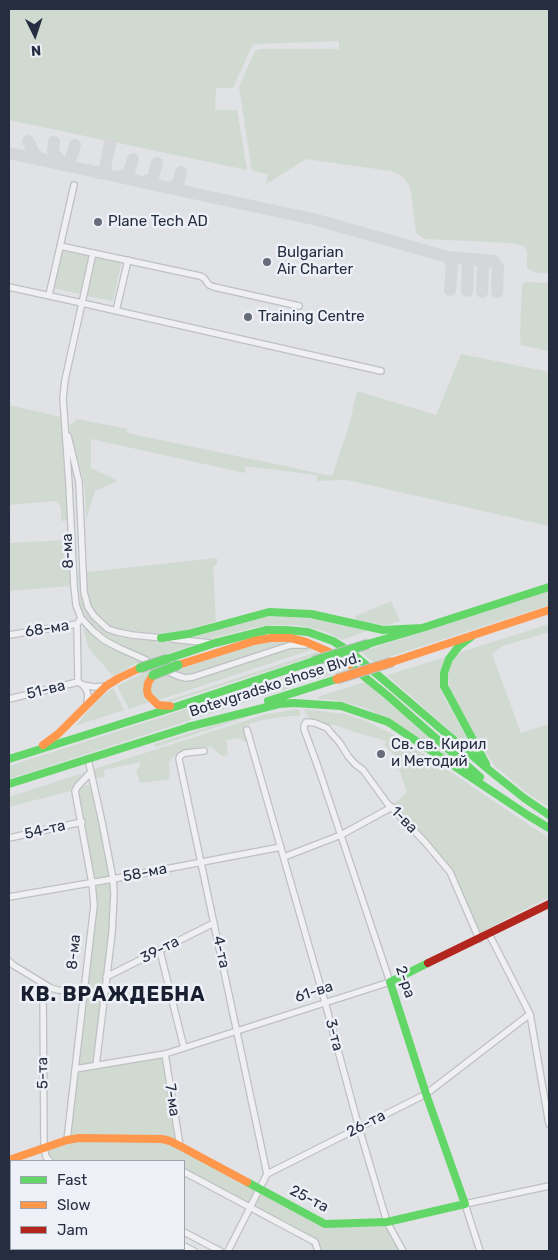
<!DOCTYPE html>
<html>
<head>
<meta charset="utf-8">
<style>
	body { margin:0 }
	#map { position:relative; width:558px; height:1260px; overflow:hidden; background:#e0e2e6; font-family:Rubik,sans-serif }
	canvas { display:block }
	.frame { position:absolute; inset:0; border:10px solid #262d40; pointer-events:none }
	.legend { position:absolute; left:10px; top:1160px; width:175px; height:90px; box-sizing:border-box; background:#edf0f6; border:1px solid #9da2ad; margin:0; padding:6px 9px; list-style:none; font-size:15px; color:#262d40 }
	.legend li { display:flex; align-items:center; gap:10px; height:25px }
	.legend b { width:25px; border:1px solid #9da2ad }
	.north { position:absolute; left:10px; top:10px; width:50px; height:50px; -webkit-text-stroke:4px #edf0f6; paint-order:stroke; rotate:176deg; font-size:14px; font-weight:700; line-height:20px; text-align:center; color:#262d40 }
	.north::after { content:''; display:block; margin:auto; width:18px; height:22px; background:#262d40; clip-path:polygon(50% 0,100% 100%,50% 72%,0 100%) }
</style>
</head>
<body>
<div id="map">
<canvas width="558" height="1260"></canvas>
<div class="frame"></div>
<ul class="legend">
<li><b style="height:6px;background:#63d668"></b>Fast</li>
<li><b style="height:6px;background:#ff974d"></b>Slow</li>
<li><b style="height:6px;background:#b3261e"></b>Jam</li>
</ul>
<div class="north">N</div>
</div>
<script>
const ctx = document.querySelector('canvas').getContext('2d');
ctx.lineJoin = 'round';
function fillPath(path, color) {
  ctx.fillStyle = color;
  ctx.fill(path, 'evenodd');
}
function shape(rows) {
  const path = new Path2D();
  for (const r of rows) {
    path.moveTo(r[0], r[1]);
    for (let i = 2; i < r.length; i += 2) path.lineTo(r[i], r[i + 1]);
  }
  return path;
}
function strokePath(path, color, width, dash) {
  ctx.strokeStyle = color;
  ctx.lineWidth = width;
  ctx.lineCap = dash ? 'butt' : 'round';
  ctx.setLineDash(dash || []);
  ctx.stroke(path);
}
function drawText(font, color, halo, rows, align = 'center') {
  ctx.font = font + ' Rubik,sans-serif';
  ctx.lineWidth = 5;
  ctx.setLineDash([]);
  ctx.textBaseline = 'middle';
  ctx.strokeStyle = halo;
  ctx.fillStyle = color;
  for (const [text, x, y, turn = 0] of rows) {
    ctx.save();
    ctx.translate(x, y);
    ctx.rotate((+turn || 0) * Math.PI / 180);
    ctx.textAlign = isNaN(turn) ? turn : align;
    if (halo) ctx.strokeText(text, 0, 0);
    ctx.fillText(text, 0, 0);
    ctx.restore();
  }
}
fillPath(shape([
	[9,9,549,9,549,273,536,273,527,268,527,251,524,246,511,243,425,239,416,233,410,186,402,176,391,171,306,159,266,184,268,174,252,171,239,87,255,51,260,49,339,49,339,41,254,44,252,46,233,88,216,88,215,110,237,110,247,170,9,120],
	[62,251,89,256,80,294,54,288],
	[95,257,121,263,113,301,87,296],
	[526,282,549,283,549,351,521,345,520,336,522,284],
	[461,354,549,372,549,526,347,480,317,481,317,475,245,466,245,473,91,439,91,468,118,481,95,491,86,520,85,489,82,475,69,426,77,419,127,429,127,433,332,476,349,426,357,391,436,415],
	[9,405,61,417,68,520,61,521,61,506,55,501,9,505],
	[69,540,70,586,9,591,9,543],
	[217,558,217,565,213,566,216,621,196,628,180,632,151,633,118,629,109,625,102,620,90,604,86,591,87,572],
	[80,572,82,599,87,612,96,624,103,629,112,634,121,638,195,645,150,659,101,635,94,628,84,615,80,606,78,573],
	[549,591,549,605,373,662,361,652],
	[391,601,400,621,388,625,368,623,355,619,356,616],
	[278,616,315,619,367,631,342,640,326,632,312,628,296,625,279,625,256,627,209,639,190,638,227,627,259,618],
	[549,624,549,632,503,646,492,654,521,733,549,724,549,807,527,793,495,766,482,748,449,686,448,675,451,664,456,656,461,652],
	[83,629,86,629,96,638,141,662,130,666,129,668,113,676,91,651,88,646],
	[279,641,287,643,191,674,183,674,174,671,249,646,271,642],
	[306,647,314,649,156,701,150,691,151,685,156,676,166,673,180,679,291,648],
	[317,652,321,654,167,703,160,703],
	[446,657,440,684,443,695,475,753,387,675],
	[336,661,348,669,9,779,9,766],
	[153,669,155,670,148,675,150,702,129,709,117,686,139,675],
	[365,682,458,763,396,723,365,708,334,700,316,699,320,696],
	[113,688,124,710,75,726,101,697],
	[297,709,300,711,300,716,290,716,263,720,251,723,245,727,245,732,249,742,246,742,238,738,226,740,228,755,222,756,219,754,212,747,201,747,182,751,169,761,170,779,140,783,136,770,140,766,140,762,104,770,105,777,96,778,94,769,267,714],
	[304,709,345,714,364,720,392,734,436,762,505,809,549,838,549,898,533,905,480,933,478,933,439,855,393,805,407,792,394,755,384,744,387,741,354,732,336,725,326,725,308,717],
	[262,712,156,747,154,744,215,725],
	[86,772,70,791,9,807,9,797],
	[87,785,95,787,114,894,96,1065,165,1054,180,1146,325,1224,387,1222,403,1251,318,1251,314,1242,184,1172,184,1161,50,1161,44,1148,67,1139,94,905,75,791,78,788]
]), '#d0dad0');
strokePath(shape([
	[28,141,34,153,41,160,43,159],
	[54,142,53,152,63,165,70,161,75,145],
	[9,153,169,188,176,185,179,181,181,172],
	[99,173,105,168,110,144],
	[119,177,127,174,129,172,133,159],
	[144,182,150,180,153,178,157,163],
	[169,188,313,219,448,257,494,261,498,267,497,292],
	[448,257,451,262,452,266,450,290],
	[463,258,467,261,468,266,467,291],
	[477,259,483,264,482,292]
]), '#d4d6da', 12);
const street = shape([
	[60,246,200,276,204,278,209,285,214,287,299,306],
	[93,253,65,380,63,398,69,484,74,586,76,605,81,618,93,631,104,640,119,648,146,660],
	[9,287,82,303,381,371],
	[49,295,74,185],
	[116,311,128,260],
	[68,436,79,482,84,592,88,607,94,616,108,629,117,632,132,635,163,638],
	[77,624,78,682],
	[9,635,77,624,81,618],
	[172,639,210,643],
	[169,672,178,676,186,678,193,677,291,645,306,645],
	[83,685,86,689,88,695,87,703],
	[9,699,78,682,83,685,94,687,106,686],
	[247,730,325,1002,359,1128,387,1222,403,1251],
	[204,751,185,753,180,756,179,759,267,1174],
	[88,759,102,822,113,879,114,894,112,933,96,1066],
	[9,838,82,822],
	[284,857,341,835,392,807],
	[9,897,113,879,281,847],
	[489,934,530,1014,549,1124],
	[160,951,184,1048],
	[9,961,13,965,51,988,58,990,84,992],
	[106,977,214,923],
	[43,984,44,1148,46,1157,50,1161],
	[165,1054,180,1146],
	[75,1069,165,1054,390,982,318,767,304,729,304,726,306,722,315,723,327,728,331,733,340,743,348,756,355,764,363,770,387,803,424,841,450,872,479,939],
	[67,1140,94,905,92,883,75,791,77,787,91,772],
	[184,1172,315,1242,318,1251],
	[9,1219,11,1220],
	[184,1232,220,1251],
	[184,1246,194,1251],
	[50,1251,52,1249],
	[90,1251,91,1249],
	[177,1251,180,1249],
	[228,1251,267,1174,426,1094,530,1014],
	[480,1251,465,1204,549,1186]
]);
strokePath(street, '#bec0c4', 8);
strokePath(street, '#f0f0f2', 5.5);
strokePath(shape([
	[471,637,459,646,449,659,444,673,444,686,486,764],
	[161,638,188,634,269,612,311,614,383,630,422,628],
	[368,644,422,628,549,587],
	[167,659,215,643,267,630,286,630,308,632,333,641,352,653,489,770,524,798,549,815],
	[350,665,388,696,480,777],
	[268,701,337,679],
	[188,727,279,704,294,703,341,706,388,722,529,816,549,828],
	[9,759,178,706,314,661],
	[9,784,192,726],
	[247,1182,325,1224,387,1222,465,1204,426,1094,390,982,428,963]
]), '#63d668', 8);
strokePath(shape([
	[392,662,549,610],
	[178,665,254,641,271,638,290,638,306,642,329,652,350,665],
	[153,675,148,683,147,690,148,695,158,705,170,706],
	[43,745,58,734,106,686,119,678,140,668],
	[9,1160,67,1140,79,1138,162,1139,170,1141,180,1146,247,1182]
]), '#ff974d', 8);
strokePath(shape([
	[428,963,549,904]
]), '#b3261e', 8);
const fastBridge = shape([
	[314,661,368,644],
	[140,668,167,659],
	[153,675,178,665]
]);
const slowBridge = shape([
	[337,679,392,662]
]);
strokePath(fastBridge, '#bcbfc4', 11, []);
strokePath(slowBridge, '#bcbfc4', 11, []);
strokePath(fastBridge, '#63d668', 9);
strokePath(slowBridge, '#ff974d', 9);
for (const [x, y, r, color] of [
	[98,222,5,"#676c7a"],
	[267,262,5,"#676c7a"],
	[248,317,5,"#676c7a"],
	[381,754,5,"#676c7a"]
]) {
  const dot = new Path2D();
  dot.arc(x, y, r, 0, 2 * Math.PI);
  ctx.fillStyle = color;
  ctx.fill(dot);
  strokePath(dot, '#edf0f6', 2);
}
drawText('15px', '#262d40', '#edf0f6', [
	["Plane Tech AD",108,222],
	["Bulgarian",277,253],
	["Air Charter",277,270],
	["Training Centre",258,317],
	["Св. св. Кирил",391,745],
	["и Методий",391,762]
], 'left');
drawText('15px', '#262d40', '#edf0f6', [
	["8-ма",68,551,-92],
	["68-ма",47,629,-9],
	["Botevgradsko shose Blvd.",275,685,-18],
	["51-ва",46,690,-14],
	["1-ва",404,820,45],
	["54-та",45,830,-13],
	["58-ма",145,873,-11],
	["39-та",160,950,-27],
	["8-ма",74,952,-84],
	["4-та",221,952,78],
	["2-ра",405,982,72],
	["61-ва",314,992,-18],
	["3-та",334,1035,75],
	["5-та",43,1073,-91],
	["7-ма",172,1100,81],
	["26-та",366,1124,-27],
	["25-та",309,1199,27]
]);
ctx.letterSpacing = '1px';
drawText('bold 20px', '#181f30', '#edf0f6', [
	["КВ. ВРАЖДЕБНА",113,995]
]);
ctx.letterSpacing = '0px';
</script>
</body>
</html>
